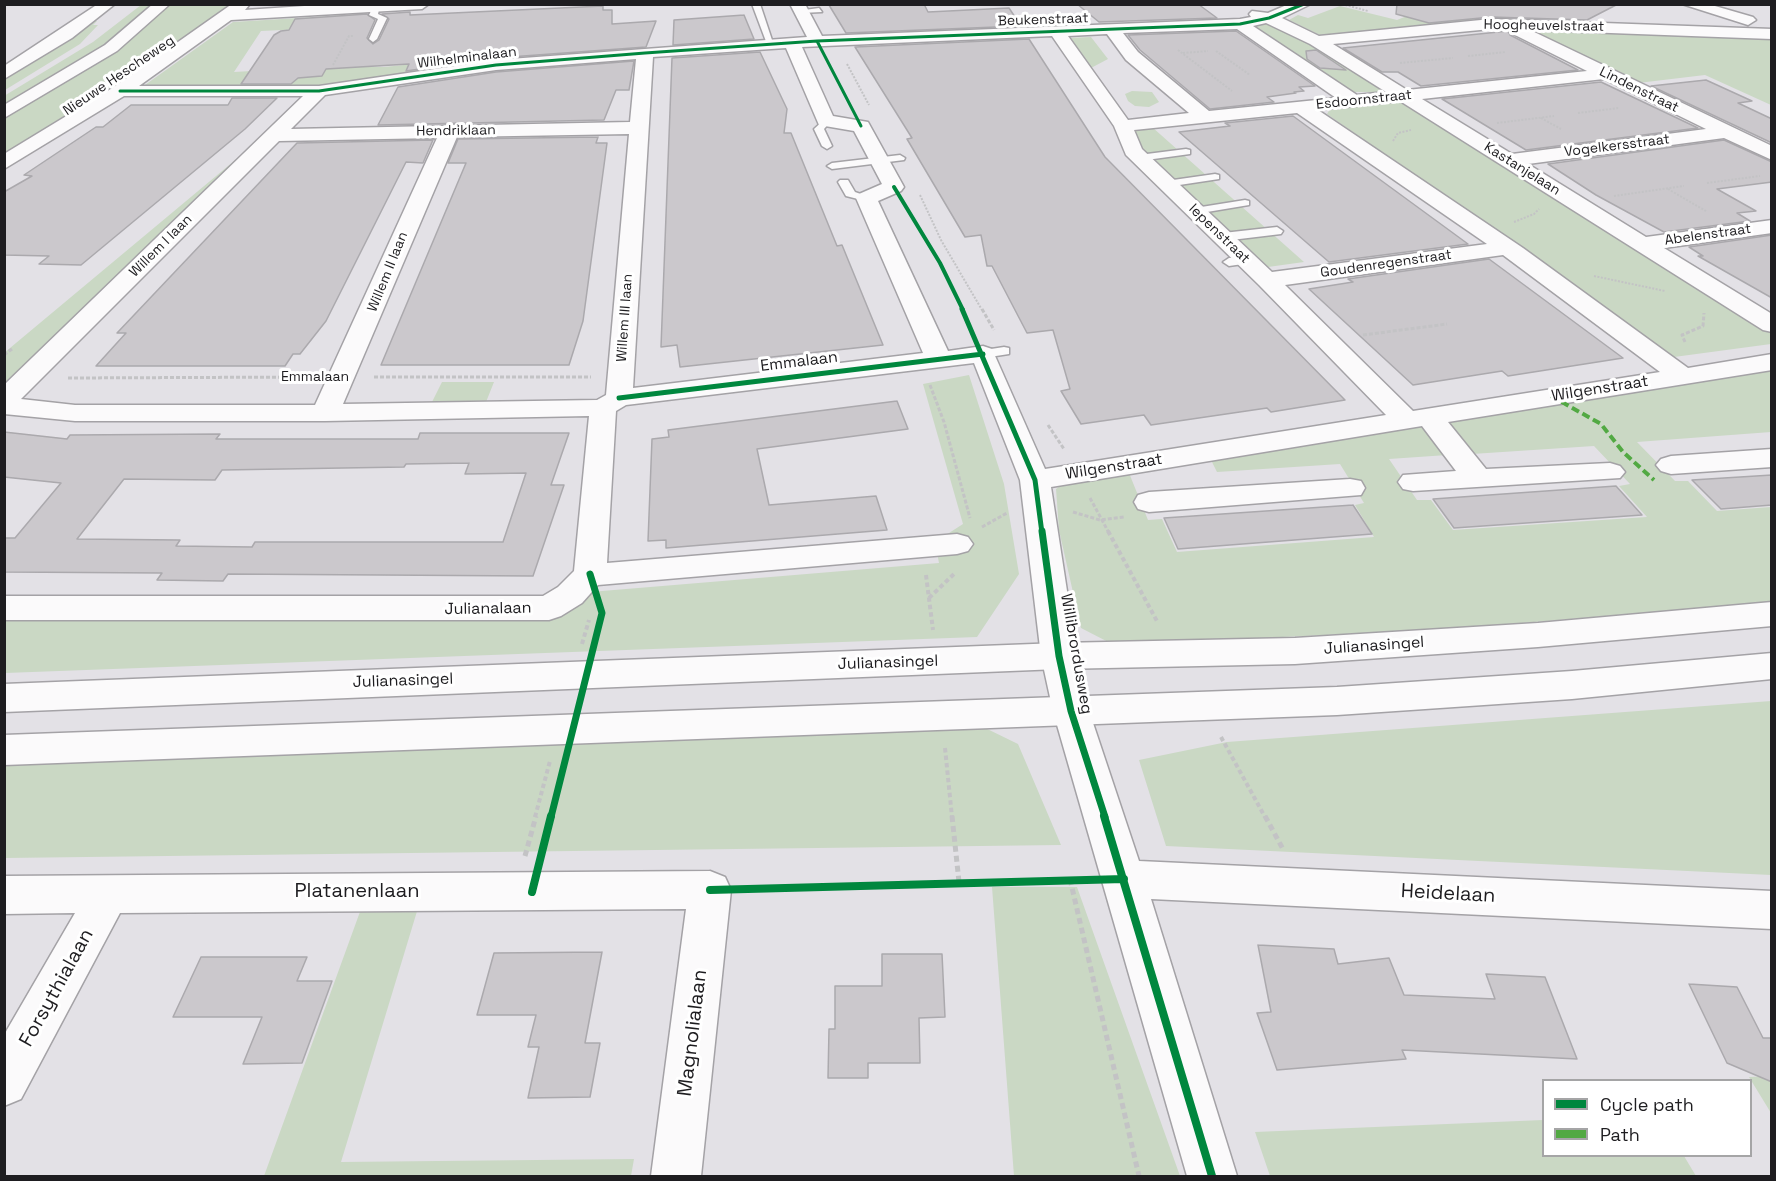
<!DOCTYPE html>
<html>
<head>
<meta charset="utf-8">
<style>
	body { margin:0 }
	#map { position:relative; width:1776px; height:1181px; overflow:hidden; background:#e3e1e6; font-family:"Space Grotesk",sans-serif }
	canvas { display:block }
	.frame { position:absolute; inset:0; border:6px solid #1e1d20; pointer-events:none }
	.legend { position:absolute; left:1542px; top:1079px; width:210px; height:78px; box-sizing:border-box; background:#fff; border:2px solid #a5a5a6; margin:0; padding:8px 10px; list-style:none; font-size:18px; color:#1e1d20 }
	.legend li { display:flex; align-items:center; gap:12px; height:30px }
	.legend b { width:30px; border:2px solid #a5a5a6 }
</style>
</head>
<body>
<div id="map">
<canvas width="1776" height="1181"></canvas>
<div class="frame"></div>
<ul class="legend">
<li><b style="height:8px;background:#00873e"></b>Cycle path</li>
<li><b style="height:8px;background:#52a943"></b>Path</li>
</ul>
</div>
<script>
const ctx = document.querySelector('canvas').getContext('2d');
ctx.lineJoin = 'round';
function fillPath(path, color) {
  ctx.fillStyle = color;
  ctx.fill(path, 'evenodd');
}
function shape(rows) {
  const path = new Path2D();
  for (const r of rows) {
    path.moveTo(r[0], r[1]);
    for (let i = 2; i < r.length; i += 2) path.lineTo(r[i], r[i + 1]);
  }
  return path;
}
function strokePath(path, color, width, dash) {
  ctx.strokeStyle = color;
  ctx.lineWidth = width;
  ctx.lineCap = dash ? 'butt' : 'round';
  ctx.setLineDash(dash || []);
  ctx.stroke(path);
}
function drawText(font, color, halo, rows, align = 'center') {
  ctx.font = font + ' "Space Grotesk",sans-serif';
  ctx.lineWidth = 6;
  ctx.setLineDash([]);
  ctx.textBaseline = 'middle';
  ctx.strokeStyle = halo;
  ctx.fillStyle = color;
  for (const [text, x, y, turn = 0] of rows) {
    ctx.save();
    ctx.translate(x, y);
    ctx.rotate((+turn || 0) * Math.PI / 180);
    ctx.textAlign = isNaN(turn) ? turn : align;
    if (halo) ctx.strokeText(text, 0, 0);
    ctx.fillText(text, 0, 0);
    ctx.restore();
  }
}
fillPath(shape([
	[141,5,160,5,113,41,5,111,4,96,93,42],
	[170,5,234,5,107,92,5,157,5,118,60,84],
	[1340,6,1397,20,1427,8,1476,20,1320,35,1289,20,1298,15,1308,18],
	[363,14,367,14,368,26,261,31,234,72,339,66,384,67,454,60,454,67,318,86,145,85,233,22],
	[93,21,97,21,93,25,98,25,80,44,5,90,5,78],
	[1261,23,1288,30,1384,88,1384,92,1353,92,1249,27],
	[1530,30,1771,36,1771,105,1705,75,1638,83],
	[1091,37,1108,59,1091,68,1069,38],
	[1132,91,1152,92,1159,102,1149,107,1135,106,1128,101,1125,94],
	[1399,101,1409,104,1771,331,1771,344,1674,357,1327,114,1330,109],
	[1152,127,1304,262,1268,267,1136,142,1134,129],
	[264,136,5,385,4,353],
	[1771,370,1771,432,1637,442,1675,481,1688,481,1717,511,1771,507,1771,602,1452,629,1114,645,1081,628,1059,530,1056,489,1065,482,1129,473,1148,520,1162,519,1177,552,1374,537,1355,505,1364,503,1340,464,1217,472,1211,460,1430,425,1447,455,1389,459,1417,500,1431,500,1453,530,1647,517,1619,486,1630,484,1594,446,1472,454,1449,422],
	[969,375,1004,484,1019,574,977,637,5,673,4,617,552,614,580,606,590,592,939,563,935,542,963,524,923,384],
	[442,382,494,382,486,402,432,402],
	[1771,701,1771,875,1166,846,1139,760,1227,742],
	[977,724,1018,744,1061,845,5,858,5,757],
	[992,887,1077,887,1180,1176,1014,1176],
	[418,908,341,1162,634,1159,631,1176,264,1176,361,909],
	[1771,1076,1771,1113,1749,1077],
	[1543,1120,1544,1156,1684,1156,1696,1176,1270,1176,1255,1132]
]), '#cad8c4');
const building = shape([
	[924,4,928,12,1009,8,1021,26,846,33,829,5,924,4],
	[1077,4,1198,4,1217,18,1099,22,1077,4],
	[1397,4,1618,4,1587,20,1491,17,1429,23,1396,14,1397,4],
	[603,6,603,10,612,10,612,24,656,21,646,47,496,58,406,71,409,64,326,69,322,76,298,78,291,84,241,84,274,35,281,31,289,30,295,19,367,14,375,20,367,38,373,44,379,40,389,19,382,14,410,12,410,15,603,6],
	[744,15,754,39,673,45,674,20,744,15],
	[1236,31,1315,86,1299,87,1304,91,1294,92,1296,93,1267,97,1274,102,1210,109,1140,50,1128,35,1236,31],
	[1508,31,1510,35,1578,70,1421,86,1398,72,1382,72,1343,48,1508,31],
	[1029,39,1105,157,1345,400,1271,412,1267,408,1151,425,1144,415,1081,424,1061,391,1070,389,1053,330,1027,333,992,266,987,266,981,235,965,237,907,139,912,138,855,47,1029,39],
	[1316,50,1346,70,1320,68,1307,59,1306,51,1316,50],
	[760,52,787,109,784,133,791,133,837,246,842,245,883,345,680,367,677,345,661,347,672,58,760,52],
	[634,61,629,90,616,90,604,120,378,125,398,87,496,72,634,61],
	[1706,80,1752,101,1738,103,1772,119,1772,143,1651,86,1706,80],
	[1601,82,1698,128,1526,150,1442,99,1601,82],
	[232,98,277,98,245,129,81,265,39,264,49,256,4,255,4,192,32,176,24,175,96,127,103,127,131,105,228,105,232,98],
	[1293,116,1453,233,1468,244,1329,262,1179,132,1230,126,1225,123,1293,116],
	[598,137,596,143,607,143,583,321,569,365,381,365,466,163,448,163,458,139,598,137],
	[433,140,423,163,406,162,326,321,300,354,293,354,285,366,96,366,126,333,117,333,297,143,433,140],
	[1724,140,1772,162,1772,182,1717,189,1756,211,1737,213,1750,221,1664,232,1596,195,1548,164,1724,140],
	[1772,235,1772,298,1698,256,1703,256,1689,247,1772,235],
	[1489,259,1623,358,1508,376,1502,371,1413,385,1309,289,1353,282,1348,279,1489,259],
	[897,401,908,429,757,449,769,505,876,496,887,530,666,548,666,540,648,541,652,439,669,437,668,430,897,401],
	[4,432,67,439,70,435,220,434,216,439,418,439,420,433,569,433,551,485,564,485,533,576,228,574,223,581,157,580,162,573,4,572,4,538,15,538,61,483,4,477,4,432],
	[469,463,465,474,526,473,503,542,255,542,252,547,176,546,180,540,77,539,124,479,215,480,222,470,404,467,406,464,469,463],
	[1772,475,1772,505,1721,509,1692,480,1772,475],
	[1616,486,1642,515,1454,528,1433,499,1616,486],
	[1353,505,1372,534,1178,549,1164,518,1353,505],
	[1258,945,1334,949,1338,964,1389,958,1404,995,1495,999,1486,974,1545,977,1577,1059,1402,1050,1406,1059,1277,1070,1257,1013,1271,1012,1258,945],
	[602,952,585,1043,600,1043,590,1097,528,1098,539,1047,528,1047,536,1015,477,1015,494,953,602,952],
	[882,954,942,954,945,1017,919,1018,920,1063,868,1063,868,1078,828,1078,829,1029,835,1029,835,986,882,986,882,954],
	[201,957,307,957,297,981,332,981,302,1063,243,1064,262,1017,173,1017,201,957],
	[1689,984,1737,987,1763,1038,1772,1038,1772,1082,1727,1063,1689,984]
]);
fillPath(building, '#cbc8cc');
strokePath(building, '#aba9ad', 1.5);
const lane = shape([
	[752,4,760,4,774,46,767,44,752,4],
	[374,5,380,5,378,14,387,18,377,39,373,42,369,39,378,19,369,15,374,5],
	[819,8,822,12,801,13,797,11,819,8],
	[826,118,831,121,824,129,832,146,827,149,822,146,814,129,826,118],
	[1186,149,1190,150,1190,154,1139,161,1134,158,1139,155,1186,149],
	[900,155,905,158,904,160,832,169,827,166,832,163,900,155],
	[1215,174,1219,175,1219,179,1166,187,1160,184,1166,181,1215,174],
	[840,180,848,180,855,192,872,198,866,201,846,196,838,182,840,180],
	[1245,200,1249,201,1249,205,1195,214,1189,211,1195,208,1245,200],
	[1277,227,1283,231,1281,234,1223,241,1217,237,1223,233,1277,227],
	[1246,256,1250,257,1250,263,1229,266,1223,262,1229,258,1246,256],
	[1004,347,1009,348,1009,354,983,358,976,354,978,351,1004,347]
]);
const street = shape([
	[98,4,115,4,72,38,4,79,4,66,98,4],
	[232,4,250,4,245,10,334,4,429,4,422,9,231,20,139,86,319,86,496,60,807,37,790,4,805,4,822,36,1240,19,1251,17,1249,14,1252,11,1268,13,1289,4,1311,4,1282,18,1319,36,1491,19,1772,29,1772,39,1530,30,1772,146,1772,160,1724,138,1528,164,1646,237,1772,220,1772,233,1664,248,1772,314,1772,332,1763,330,1400,101,1318,110,1523,248,1688,368,1772,354,1772,370,1448,422,1486,469,1610,463,1620,466,1625,472,1620,478,1413,491,1403,489,1398,482,1403,475,1456,471,1422,426,1051,487,1077,656,1089,711,1139,861,1772,891,1772,929,1151,899,1237,1176,1187,1176,1053,711,1041,656,1020,480,974,363,626,405,616,411,607,563,957,534,968,537,973,544,968,551,957,554,598,585,582,603,561,616,549,620,4,620,4,596,543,596,558,587,574,571,589,416,325,421,75,421,4,414,4,385,303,96,124,96,4,169,4,154,114,87,232,4],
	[1266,23,1310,44,1386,92,1357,95,1253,26,1266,23],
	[1237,29,1336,98,1209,111,1138,52,1123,33,1237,29],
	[1491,29,1510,29,1511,33,1587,71,1407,90,1333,44,1491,29],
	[1107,34,1126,60,1189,113,1128,120,1068,36,1107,34],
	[1052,36,1114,126,1126,155,1259,285,1386,415,1045,469,992,349,983,346,948,351,878,201,901,191,904,187,868,122,833,116,802,47,1052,36],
	[786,48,819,125,854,131,882,184,859,194,856,198,923,353,633,388,653,57,786,48],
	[636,59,630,122,291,129,325,95,496,70,636,59],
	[1604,79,1706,129,1512,154,1422,99,1604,79],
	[1297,113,1487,244,1272,272,1142,149,1134,130,1297,113],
	[629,134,606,395,597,400,343,404,457,137,629,134],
	[437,138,315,405,75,405,21,399,279,141,437,138],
	[1503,255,1660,372,1413,411,1285,285,1503,255],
	[1682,4,1708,4,1753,17,1756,20,1748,25,1682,4],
	[1772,449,1772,467,1671,474,1661,471,1656,465,1661,459,1671,456,1772,449],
	[1350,479,1361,481,1365,488,1361,495,1149,512,1138,509,1134,502,1138,495,1149,492,1350,479],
	[710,871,725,877,731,890,701,1176,651,1176,686,909,120,913,21,1099,4,1106,4,1035,75,913,4,914,4,876,710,871]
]);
const secondary = shape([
	[153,4,170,4,117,51,4,118,4,105,105,45,153,4],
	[1772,602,1772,626,1538,647,1295,664,1059,669,4,712,4,684,1059,643,1295,638,1538,623,1772,602],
	[1772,653,1772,679,1572,699,1337,715,4,765,4,735,1337,687,1572,671,1772,653]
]);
strokePath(lane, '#a4a2a6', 3);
strokePath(street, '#a4a2a6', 3);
strokePath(secondary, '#a4a2a6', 3);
strokePath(shape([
	[1342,4,1368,11],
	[1178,50,1232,91],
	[1216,51,1250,75],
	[1183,53,1208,51],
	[1468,56,1506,52],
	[1400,63,1453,58],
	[847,64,869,105],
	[333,65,349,36,354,36],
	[1578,113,1619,108],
	[1541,118,1561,129],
	[1497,123,1554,116],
	[1393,141,1398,133,1411,130],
	[1707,183,1760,176],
	[1668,189,1706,211],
	[920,195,941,240,982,310],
	[1614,196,1684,186],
	[1514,222,1534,214,1539,209],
	[1594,276,1665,291]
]), '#c3c3c5', 2, [2, 1.5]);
strokePath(shape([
	[982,309,994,330],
	[1363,335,1447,324],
	[1685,342,1682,335,1703,326,1704,313],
	[4,355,12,349],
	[374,377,591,377],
	[68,378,309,377],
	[930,385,944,422,970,518],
	[1048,425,1064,449],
	[1090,498,1109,533],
	[1073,512,1100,520,1124,517],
	[982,527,1007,513]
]), '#c3c3c5', 3, [4, 2]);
strokePath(shape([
	[1108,531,1158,623],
	[926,575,933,630],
	[929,598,955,573],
	[582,644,589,620],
	[1221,737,1265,817],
	[945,748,952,817],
	[535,817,550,761]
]), '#c3c3c5', 4, [4.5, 3]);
strokePath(shape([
	[952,816,959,882],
	[1265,816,1284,851],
	[525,856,536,816],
	[1070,879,1139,1176]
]), '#c3c3c5', 5, [6, 4]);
fillPath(lane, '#fbfafb');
fillPath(street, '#fbfafb');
fillPath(secondary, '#fbfafb');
strokePath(shape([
	[1551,396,1601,424,1623,452,1654,480]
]), '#52a943', 4, [8, 4]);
strokePath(shape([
	[817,41,861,126],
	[120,91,319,91,496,65,645,53,817,41,1240,24,1269,18,1304,4]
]), '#00873e', 3);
strokePath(shape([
	[894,187,940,263,963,310]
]), '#00873e', 4);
strokePath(shape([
	[962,309,1035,480,1042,533],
	[619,398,983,354]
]), '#00873e', 5);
strokePath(shape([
	[1042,531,1059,656,1071,711,1105,817],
	[551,817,602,613,590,574]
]), '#00873e', 7);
strokePath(shape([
	[1104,816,1212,1176],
	[710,890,1124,879],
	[532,892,551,816]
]), '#00873e', 8);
drawText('14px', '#1e1d20', '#fff', [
	["Beukenstraat",1043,20,-2],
	["Hoogheuvelstraat",1544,26,1],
	["Wilhelminalaan",467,58,-7],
	["Nieuwe Hescheweg",119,76,-34],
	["Lindenstraat",1639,90,26],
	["Esdoornstraat",1364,100,-6],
	["Hendriklaan",456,131,-1],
	["Vogelkersstraat",1617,146,-7],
	["Kastanjelaan",1522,169,32],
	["Iepenstraat",1219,234,44],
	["Abelenstraat",1708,235,-8],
	["Willem I laan",161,246,-45],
	["Goudenregenstraat",1386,264,-8],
	["Willem II laan",388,272,-68],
	["Willem III laan",625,318,-86],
	["Emmalaan",315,377]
]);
drawText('16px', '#1e1d20', '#fff', [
	["Emmalaan",799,362,-7],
	["Wilgenstraat",1600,389,-9],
	["Wilgenstraat",1114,467,-9],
	["Julianalaan",488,609,-1],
	["Julianasingel",1374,646,-4],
	["Willibrordusweg",1076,654,80],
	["Julianasingel",888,663,-2],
	["Julianasingel",403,681,-2]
]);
drawText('20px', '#1e1d20', '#fff', [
	["Platanenlaan",357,892],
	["Heidelaan",1448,894,3],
	["Forsythialaan",57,988,-61],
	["Magnolialaan",693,1033,-83]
]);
</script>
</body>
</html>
